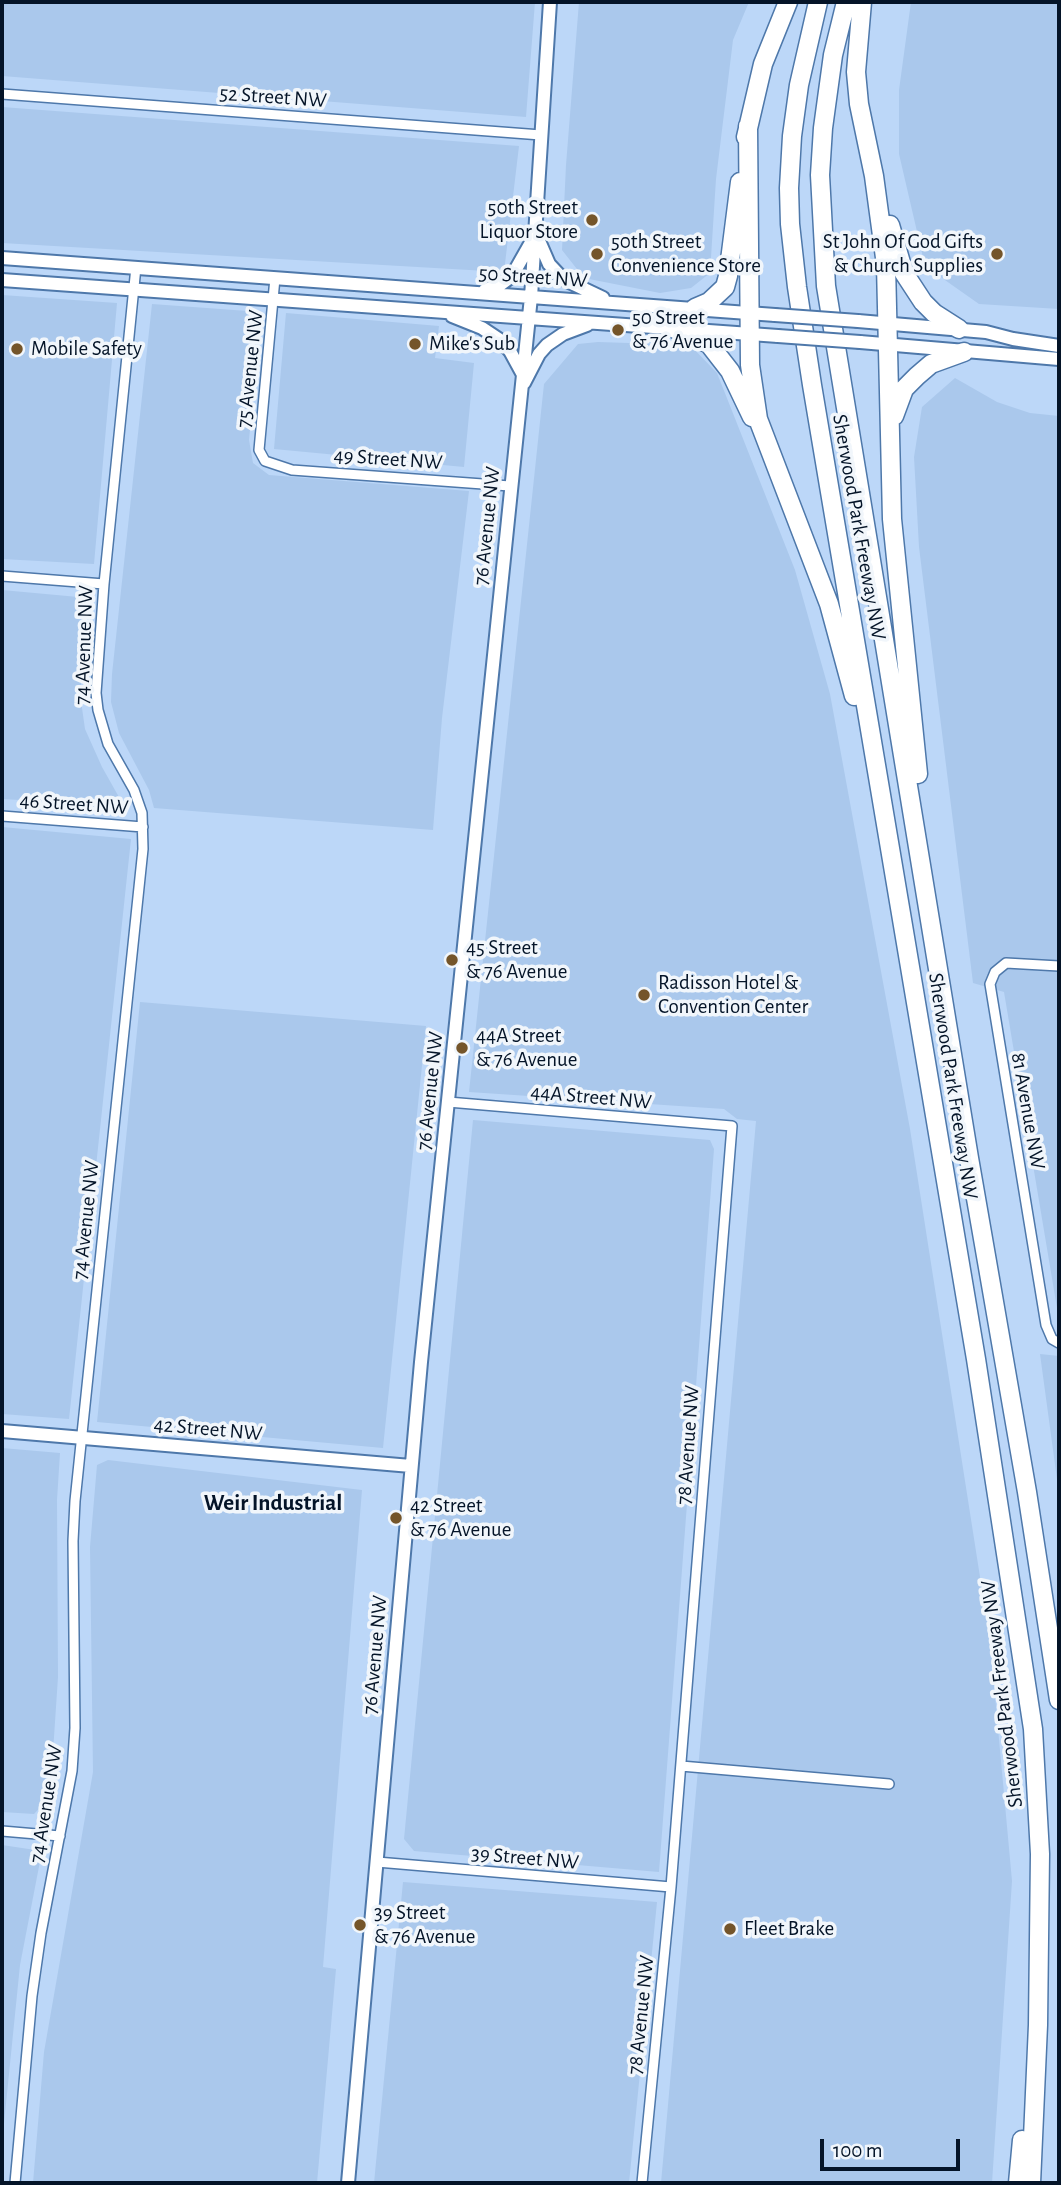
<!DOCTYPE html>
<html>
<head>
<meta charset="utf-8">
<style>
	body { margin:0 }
	#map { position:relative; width:1061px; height:2185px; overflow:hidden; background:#bcd7f8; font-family:"Alegreya Sans",sans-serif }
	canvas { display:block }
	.frame { position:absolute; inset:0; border:4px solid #041428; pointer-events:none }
	.scale { position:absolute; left:820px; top:2139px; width:140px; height:32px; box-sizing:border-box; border:4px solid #041428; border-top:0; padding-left:9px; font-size:21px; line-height:24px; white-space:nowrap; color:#041428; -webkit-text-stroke:5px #f1f6fb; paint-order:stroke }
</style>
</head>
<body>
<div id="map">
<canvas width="1061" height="2185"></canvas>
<div class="frame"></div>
<div class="scale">100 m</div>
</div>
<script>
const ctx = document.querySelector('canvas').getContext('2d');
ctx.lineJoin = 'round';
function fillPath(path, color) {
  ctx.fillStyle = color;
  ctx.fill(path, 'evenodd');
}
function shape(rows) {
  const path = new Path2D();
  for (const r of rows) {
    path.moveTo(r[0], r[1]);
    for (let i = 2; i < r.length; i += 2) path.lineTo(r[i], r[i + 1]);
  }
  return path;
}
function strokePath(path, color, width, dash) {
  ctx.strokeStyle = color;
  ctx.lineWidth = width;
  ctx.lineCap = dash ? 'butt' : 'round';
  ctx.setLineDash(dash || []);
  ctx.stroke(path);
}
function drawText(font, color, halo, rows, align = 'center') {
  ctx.font = font + ' "Alegreya Sans",sans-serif';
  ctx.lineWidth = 7;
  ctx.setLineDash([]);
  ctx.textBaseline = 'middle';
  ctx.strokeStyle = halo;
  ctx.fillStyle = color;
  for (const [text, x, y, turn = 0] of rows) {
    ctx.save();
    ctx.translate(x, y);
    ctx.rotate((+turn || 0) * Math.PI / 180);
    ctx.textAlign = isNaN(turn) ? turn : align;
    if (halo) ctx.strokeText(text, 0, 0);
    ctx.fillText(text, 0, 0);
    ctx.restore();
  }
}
fillPath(shape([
	[2,2,535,2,526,117,2,76],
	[579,2,749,2,733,40,716,179,710,273,691,288,660,293,584,278,562,250,566,165],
	[911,2,1059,2,1059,309,979,304,925,266,899,154,899,90],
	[2,107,519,146,504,272,2,243],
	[2,295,117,303,94,564,2,559],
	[152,304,261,312,249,440,253,463,269,475,469,491,442,718,433,830,154,808,149,790,119,733,111,702,112,674],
	[286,313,439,326,435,358,474,363,464,467,274,449],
	[598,342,690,345,717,373,795,570,830,694,910,1129,990,1641,1012,1881,992,2183,661,2183,756,1121,737,1119,724,1109,469,1092,544,384,578,344],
	[955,378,997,402,1030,413,1059,416,1059,1320,1004,992,973,983,919,547,914,457,922,407],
	[2,590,89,598,80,694,85,729,102,767,124,806,2,799],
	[2,827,131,839,69,1419,2,1414],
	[140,1002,426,1026,383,1448,97,1422],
	[473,1120,710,1140,714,1149,659,1872,414,1851,404,1839],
	[1040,1354,1059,1356,1059,1494],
	[2,1448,60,1453,57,1500,58,1677,50,1797,34,1814,2,1812],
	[108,1460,362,1490,323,1967,336,1969,317,2183,33,2183,44,2052,93,1772,90,1547,97,1465],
	[2,1845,42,1851,20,1965,2,2143],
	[403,1882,657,1902,629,2183,374,2183]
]), '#aac8ec');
const street = shape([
	[2,94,541,135],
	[275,278,259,450,265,461,292,470,510,486],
	[2,576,104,584],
	[2,816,143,827],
	[1059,966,1006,963,995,972,990,984,1046,1325,1052,1339,1059,1343],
	[448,1102,732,1126,671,1887,642,2183],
	[681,1766,889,1784],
	[2,1831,60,1836],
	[377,1862,671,1887],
	[15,2183,32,1996,41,1933,72,1771,75,1728,73,1541,75,1501,143,849,142,813,134,790,108,744,98,710,96,693,104,584,136,267]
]);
const secondary = shape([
	[536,234,549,264,563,279,603,298],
	[2,258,775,315],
	[2,280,778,336],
	[485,290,500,285,512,276,533,239],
	[452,316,482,328,500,340,510,351,522,373],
	[858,321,986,332,1013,339,1059,346],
	[860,342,1059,359],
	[524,383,539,354,547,345,563,334,587,325],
	[2,1431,411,1466],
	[348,2183,421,1362,531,297,550,2]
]);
const highway = shape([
	[818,2,799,85,792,136,789,188,790,224,797,287,812,385,976,1359,1033,1729,1040,1854,1038,2025,1031,2183],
	[846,2,833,55,823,128,820,175,826,286,969,1158,1027,1492,1059,1700],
	[862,2,856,72,859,104,874,176,886,265,892,519,918,774],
	[748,126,750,365,758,419,829,604,854,696],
	[746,137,763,64,788,2],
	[890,225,904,273,923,302,934,313,959,329],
	[695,308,709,302,725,287,728,276,740,182],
	[673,328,709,344,730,371,752,417],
	[894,416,904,389,917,376,931,364,964,352],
	[1018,2183,1022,2140]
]);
strokePath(street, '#4e78aa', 12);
strokePath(secondary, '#4e78aa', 16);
strokePath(highway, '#4e78aa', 21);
strokePath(street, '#fff', 9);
strokePath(secondary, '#fff', 12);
strokePath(highway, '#fff', 18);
const secondaryBridge = shape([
	[775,315,858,321],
	[778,336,860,342]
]);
strokePath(secondaryBridge, '#4e78aa', 16, []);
strokePath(secondaryBridge, '#fff', 12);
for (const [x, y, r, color] of [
	[592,220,7,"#74552a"],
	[597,254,7,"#74552a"],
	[997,254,7,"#74552a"],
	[618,330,7,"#74552a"],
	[415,344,7,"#74552a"],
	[17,349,7,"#74552a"],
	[452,960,7,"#74552a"],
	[644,995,7,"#74552a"],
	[462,1048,7,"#74552a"],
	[396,1518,7,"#74552a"],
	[360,1925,7,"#74552a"],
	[730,1929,7,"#74552a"]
]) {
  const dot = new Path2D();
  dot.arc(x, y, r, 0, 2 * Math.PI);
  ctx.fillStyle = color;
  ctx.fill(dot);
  strokePath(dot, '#f1f6fb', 2.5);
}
drawText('21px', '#041428', '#f1f6fb', [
	["52 Street NW",273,97,4],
	["50 Street NW",533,277,4],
	["75 Avenue NW",250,369,-84],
	["49 Street NW",388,459,4],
	["76 Avenue NW",487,526,-84],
	["Sherwood Park Freeway NW",859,527,80],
	["74 Avenue NW",84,645,-88],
	["46 Street NW",74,804,4],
	["Sherwood Park Freeway NW",953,1086,81],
	["76 Avenue NW",430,1091,-84],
	["44A Street NW",591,1097,5],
	["81 Avenue NW",1028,1111,80],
	["74 Avenue NW",86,1220,-84],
	["42 Street NW",208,1429,5],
	["78 Avenue NW",688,1445,-86],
	["76 Avenue NW",375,1655,-85],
	["Sherwood Park Freeway NW",1002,1694,-97],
	["74 Avenue NW",46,1804,-81],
	["39 Street NW",525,1858,5],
	["78 Avenue NW",641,2015,-84]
]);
drawText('21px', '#041428', '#f1f6fb', [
	["50th Street",578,208,"right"],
	["Liquor Store",578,232,"right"],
	["50th Street",611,242],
	["Convenience Store",611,266],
	["St John Of God Gifts",983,242,"right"],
	["& Church Supplies",983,266,"right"],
	["50 Street",632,318],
	["& 76 Avenue",632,342],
	["Mike's Sub",429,344],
	["Mobile Safety",31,349],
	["45 Street",466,948],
	["& 76 Avenue",466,972],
	["Radisson Hotel &",658,983],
	["Convention Center",658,1007],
	["44A Street",476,1036],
	["& 76 Avenue",476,1060],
	["42 Street",410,1506],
	["& 76 Avenue",410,1530],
	["39 Street",374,1913],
	["& 76 Avenue",374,1937],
	["Fleet Brake",744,1929]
], 'left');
drawText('bold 23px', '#041428', '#f1f6fb', [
	["Weir Industrial",273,1503]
]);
</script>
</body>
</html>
